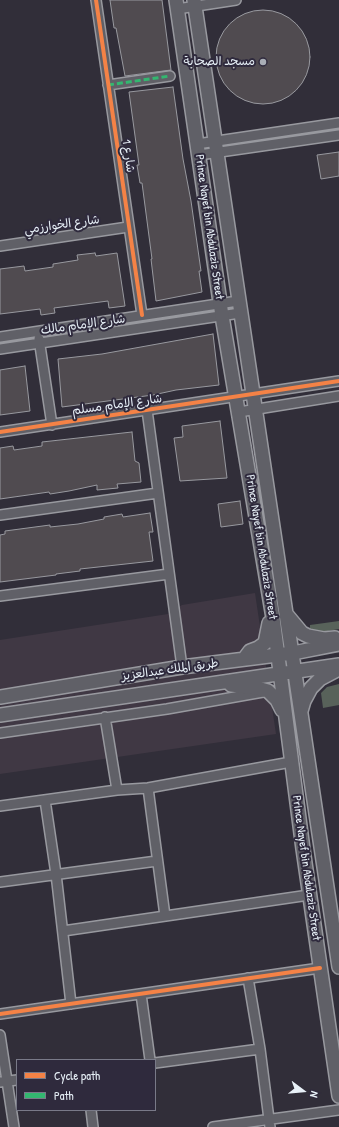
<!DOCTYPE html>
<html>
<head>
<meta charset="utf-8">
<style>
	body { margin:0 }
	#map { position:relative; width:339px; height:1127px; overflow:hidden; background:#312e39; font-family:"Patrick Hand",sans-serif }
	canvas { display:block }
	.legend { position:absolute; left:16px; top:1059px; width:140px; height:52px; box-sizing:border-box; background:#2f2a3d; border:1px solid #797a88; margin:0; padding:5px 7px; list-style:none; font-size:12px; color:#e8f1f8 }
	.legend li { display:flex; align-items:center; gap:8px; height:20px }
	.legend b { width:20px; border:1px solid #797a88 }
	.north { position:absolute; left:283px; top:1071px; width:40px; height:40px; -webkit-text-stroke:3px #2f2a3d; paint-order:stroke; rotate:106deg; font-size:11px; font-weight:700; line-height:16px; text-align:center; color:#e8f1f8 }
	.north::after { content:''; display:block; margin:auto; width:14px; height:18px; background:#e8f1f8; clip-path:polygon(50% 0,100% 100%,50% 72%,0 100%) }
</style>
</head>
<body>
<div id="map">
<canvas width="339" height="1127"></canvas>
<ul class="legend">
<li><b style="height:5px;background:#f48246"></b>Cycle path</li>
<li><b style="height:5px;background:#33b770"></b>Path</li>
</ul>
<div class="north">N</div>
</div>
<script>
const ctx = document.querySelector('canvas').getContext('2d');
ctx.lineJoin = 'round';
function fillPath(path, color) {
  ctx.fillStyle = color;
  ctx.fill(path, 'evenodd');
}
function shape(rows) {
  const path = new Path2D();
  for (const r of rows) {
    if (r.length === 3) {
      path.moveTo(r[0] + r[2], r[1]);
      path.arc(r[0], r[1], r[2], 0, 2 * Math.PI);
      continue;
    }
    path.moveTo(r[0], r[1]);
    for (let i = 2; i < r.length; i += 2) path.lineTo(r[i], r[i + 1]);
  }
  return path;
}
function strokePath(path, color, width, dash) {
  ctx.strokeStyle = color;
  ctx.lineWidth = width;
  ctx.lineCap = dash ? 'butt' : 'round';
  ctx.setLineDash(dash || []);
  ctx.stroke(path);
}
function drawText(font, color, halo, rows, align = 'center') {
  ctx.font = font + ' "Patrick Hand","Playpen Sans Arabic",sans-serif';
  ctx.lineWidth = 4;
  ctx.setLineDash([]);
  ctx.textBaseline = 'middle';
  ctx.strokeStyle = halo;
  ctx.fillStyle = color;
  for (const [text, x, y, turn = 0] of rows) {
    ctx.save();
    ctx.translate(x, y);
    ctx.rotate((+turn || 0) * Math.PI / 180);
    ctx.textAlign = isNaN(turn) ? turn : align;
    if (halo) ctx.strokeText(text, 0, 0);
    ctx.fillText(text, 0, 0);
    ctx.restore();
  }
}
fillPath(shape([
	[255,593,276,734,0,774,0,640,168,614,182,605]
]), '#403844');
fillPath(shape([
	[339,621,339,629,317,633,310,628,310,625],
	[339,684,339,705,323,708,321,693,327,687]
]), '#58625a');
const building = shape([
	[110,0,162,0,171,70,125,76,116,28,114,28,110,0],
	[263,57,47],
	[173,87,183,159,191,201,201,271,199,271,202,292,156,301,151,259,152,259,142,183,140,183,137,165,139,165,129,92,173,87],
	[339,152,339,176,321,179,317,155,339,152],
	[95,253,96,256,117,253,125,306,109,308,108,301,54,308,55,313,41,315,40,309,0,314,0,269,24,266,25,271,53,267,53,264,78,260,77,255,95,253],
	[213,334,219,385,176,390,153,395,62,407,58,359,102,354,213,334],
	[25,366,30,411,0,415,0,370,25,366],
	[220,421,227,478,180,481,174,438,183,437,182,426,220,421],
	[132,432,135,461,139,463,141,482,117,484,118,488,97,490,97,485,69,491,50,494,49,492,0,499,0,448,13,446,14,450,42,446,42,442,132,432],
	[240,501,243,524,221,527,218,504,240,501],
	[150,513,153,532,149,532,153,561,80,569,80,571,56,574,56,575,0,582,0,535,5,534,5,531,50,525,50,527,78,524,104,519,104,517,122,514,123,517,150,513]
]);
fillPath(building, '#504b50');
strokePath(building, '#98999f', 1);
const minor = shape([
	[96,0,142,315],
	[177,9,236,0],
	[108,85,170,76],
	[197,144,339,123],
	[199,155,339,135],
	[0,246,128,227],
	[0,337,238,301],
	[39,339,52,425],
	[0,349,240,313],
	[147,410,182,667],
	[239,412,339,396],
	[0,432,339,381],
	[0,515,158,493],
	[0,596,169,574],
	[105,717,117,790],
	[0,733,167,709,263,692],
	[148,788,165,916],
	[45,800,56,874,71,1004],
	[0,806,117,790,148,788,291,762],
	[0,882,157,861],
	[63,931,309,895],
	[248,978,260,1049,270,1127],
	[141,994,150,1060],
	[0,1014,320,968],
	[0,1035,14,1127],
	[155,1063,260,1049],
	[0,1082,17,1080],
	[91,1110,93,1127],
	[213,1127,339,1110]
]);
const secondary = shape([
	[176,0,222,316,273,618,303,849,339,1096],
	[194,0,339,967],
	[287,615,302,633,308,636,324,639,335,638],
	[244,659,250,651,258,648,265,643,269,623],
	[231,685,257,688,268,691,277,700,282,710],
	[0,697,182,667,293,653,339,644],
	[301,711,304,701,311,688,320,679,339,669],
	[0,715,339,665]
]);
strokePath(minor, '#98999f', 12);
strokePath(secondary, '#98999f', 16);
strokePath(minor, '#606067', 9);
strokePath(secondary, '#606067', 13);
strokePath(shape([
	[108,85,170,76]
]), '#33b770', 3, [6, 3]);
strokePath(shape([
	[96,0,142,315],
	[0,432,339,381],
	[0,1014,320,968]
]), '#f48246', 4);
for (const [x, y, r, color] of [
	[263,62,4,"#a8adb5"]
]) {
  const dot = new Path2D();
  dot.arc(x, y, r, 0, 2 * Math.PI);
  ctx.fillStyle = color;
  ctx.fill(dot);
  strokePath(dot, '#2f2a3d', 1.5);
}
drawText('12px', '#e8f1f8', '#2f2a3d', [
	["مسجد الصحابة",255,62]
], 'right');
drawText('12px', '#e8f1f8', '#2f2a3d', [
	["شارع 1",128,156,82],
	["شارع الخوارزمي",62,225,-8],
	["Prince Nayef bin Abdulaziz Street",209,227,82],
	["شارع الإمام مالك",83,325,-8],
	["شارع الإمام مسلم",117,405,-8],
	["Prince Nayef bin Abdulaziz Street",261,547,81],
	["طريق الملك عبدالعزيز",170,670,-8],
	["Prince Nayef bin Abdulaziz Street",306,868,82]
]);
</script>
</body>
</html>
